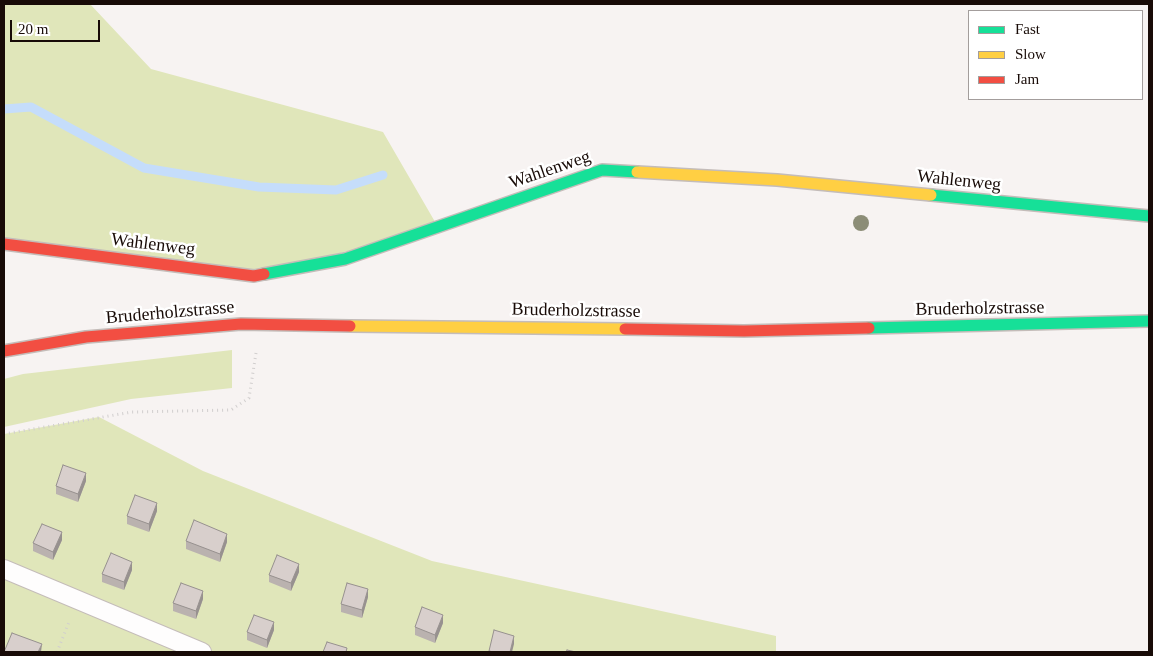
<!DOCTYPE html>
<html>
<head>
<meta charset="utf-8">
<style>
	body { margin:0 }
	#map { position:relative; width:1153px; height:656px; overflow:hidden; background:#f7f3f2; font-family:Georgia,serif }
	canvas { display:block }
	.frame { position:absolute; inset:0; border:5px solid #180b07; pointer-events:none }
	.legend { position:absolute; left:968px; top:10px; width:175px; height:90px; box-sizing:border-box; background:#fff; border:1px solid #a39d9c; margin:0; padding:6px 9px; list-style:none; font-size:15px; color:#180b07 }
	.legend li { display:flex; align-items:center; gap:10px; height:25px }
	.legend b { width:25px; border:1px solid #a39d9c }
	.scale { position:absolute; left:10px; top:20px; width:90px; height:22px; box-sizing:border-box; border:2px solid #180b07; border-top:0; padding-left:6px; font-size:15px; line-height:18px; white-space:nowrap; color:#180b07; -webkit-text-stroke:4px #fff; paint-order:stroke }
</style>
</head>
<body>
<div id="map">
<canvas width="1153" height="656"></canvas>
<div class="frame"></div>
<ul class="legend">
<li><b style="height:6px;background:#16e098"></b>Fast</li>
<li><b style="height:6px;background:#ffcf43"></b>Slow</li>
<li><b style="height:6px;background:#f24e42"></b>Jam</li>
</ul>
<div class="scale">20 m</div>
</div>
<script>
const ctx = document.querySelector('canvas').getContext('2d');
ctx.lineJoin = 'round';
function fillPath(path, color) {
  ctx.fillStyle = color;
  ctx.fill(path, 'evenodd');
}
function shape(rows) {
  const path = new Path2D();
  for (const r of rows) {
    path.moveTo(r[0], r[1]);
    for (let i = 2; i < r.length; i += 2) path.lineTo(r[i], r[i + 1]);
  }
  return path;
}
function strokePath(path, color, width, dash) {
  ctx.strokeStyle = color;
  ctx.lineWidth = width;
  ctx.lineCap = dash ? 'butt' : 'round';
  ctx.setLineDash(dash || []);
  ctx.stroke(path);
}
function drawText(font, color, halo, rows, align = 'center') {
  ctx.font = font + ' Georgia,serif';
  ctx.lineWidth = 5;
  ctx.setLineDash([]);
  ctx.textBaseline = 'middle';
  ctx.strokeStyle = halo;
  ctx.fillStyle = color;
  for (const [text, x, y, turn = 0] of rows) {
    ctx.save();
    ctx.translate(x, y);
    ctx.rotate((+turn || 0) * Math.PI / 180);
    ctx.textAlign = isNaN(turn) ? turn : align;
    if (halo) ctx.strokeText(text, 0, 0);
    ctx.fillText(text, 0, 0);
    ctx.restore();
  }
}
fillPath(shape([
	[4,4,90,4,151,69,383,132,438,227,254,276,4,244],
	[232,350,232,388,131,399,4,427,4,379,23,374],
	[99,417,203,471,432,561,776,636,776,652,4,652,4,434]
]), '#e0e6ba');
strokePath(shape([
	[4,109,31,107,144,168,259,187,336,190,383,175]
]), '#c5ddfb', 9);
const lane = shape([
	[4,569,202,652]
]);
const fast = shape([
	[931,195,1149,216],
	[264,274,345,259,602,170,637,172],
	[869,328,1149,321]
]);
const slow = shape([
	[637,172,777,180,931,195],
	[350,326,625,329]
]);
const jam = shape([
	[4,244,254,276,264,274],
	[625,329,744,331,869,328],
	[4,351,86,337,241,324,350,326]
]);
strokePath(lane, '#c4bcb9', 20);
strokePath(fast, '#c4bcb9', 14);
strokePath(slow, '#c4bcb9', 14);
strokePath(jam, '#c4bcb9', 14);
strokePath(shape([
	[4,434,132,412,231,410,249,398,256,353],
	[57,652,69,622]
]), '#d1cece', 3, [1, 4]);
strokePath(lane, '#fefdfd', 18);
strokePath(fast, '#16e098', 11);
strokePath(slow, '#ffcf43', 11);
strokePath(jam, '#f24e42', 11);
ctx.fillStyle = '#8c8d77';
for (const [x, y] of [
	[861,223]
]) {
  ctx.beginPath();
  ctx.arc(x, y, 8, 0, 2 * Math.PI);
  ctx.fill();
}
fillPath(shape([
	[86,481,78,502,56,494,56,486],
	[157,511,149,532,127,524,127,516],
	[62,540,53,560,33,551,33,543],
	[186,541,227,542,220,562,186,549],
	[132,570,124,590,102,582,102,574],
	[299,572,291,591,269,582,269,575],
	[368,597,362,618,341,612,341,604],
	[203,599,196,619,173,611,173,603],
	[443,623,435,643,415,635,415,627],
	[274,630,267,648,247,640,247,632]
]), '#bab2af');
fillPath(shape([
	[86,473,86,481,78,502,78,494],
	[157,503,157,511,149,532,149,524],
	[62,532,62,540,53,560,53,552],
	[227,534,227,542,220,562,220,554],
	[132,562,132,570,124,590,124,582],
	[299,564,299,572,291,591,291,583],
	[368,589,368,597,362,618,362,610],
	[203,591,203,599,196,619,196,611],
	[443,615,443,623,435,643,435,635],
	[274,622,274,630,267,648,267,640],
	[514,636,514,644,512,652,510,652],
	[42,644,41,652,38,652]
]), '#97918f');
const building = shape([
	[63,465,86,473,78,494,56,486,63,465],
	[135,495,157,503,149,524,127,516,135,495],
	[194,520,227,534,220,554,186,541,194,520],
	[42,524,62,532,53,552,33,543,42,524],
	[111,553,132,562,124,582,102,574,111,553],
	[277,555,299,564,291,583,269,575,277,555],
	[181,583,203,591,196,611,173,603,181,583],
	[347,583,368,589,362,610,341,604,347,583],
	[422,607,443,615,435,635,415,627,422,607],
	[254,615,274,622,267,640,247,632,254,615],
	[494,630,514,636,510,652,494,652,489,651,494,630],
	[12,633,42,644,38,652,4,652,12,633],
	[327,642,347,648,346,652,323,652,327,642],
	[567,650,576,652,566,652,567,650]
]);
fillPath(building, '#d8cfcc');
strokePath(building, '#97918f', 1);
drawText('18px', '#180b07', '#fff', [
	["Wahlenweg",550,170,-19],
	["Wahlenweg",959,181,6],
	["Wahlenweg",153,245,7],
	["Bruderholzstrasse",980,309,-1],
	["Bruderholzstrasse",576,311,1],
	["Bruderholzstrasse",170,313,-5]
]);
</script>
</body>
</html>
